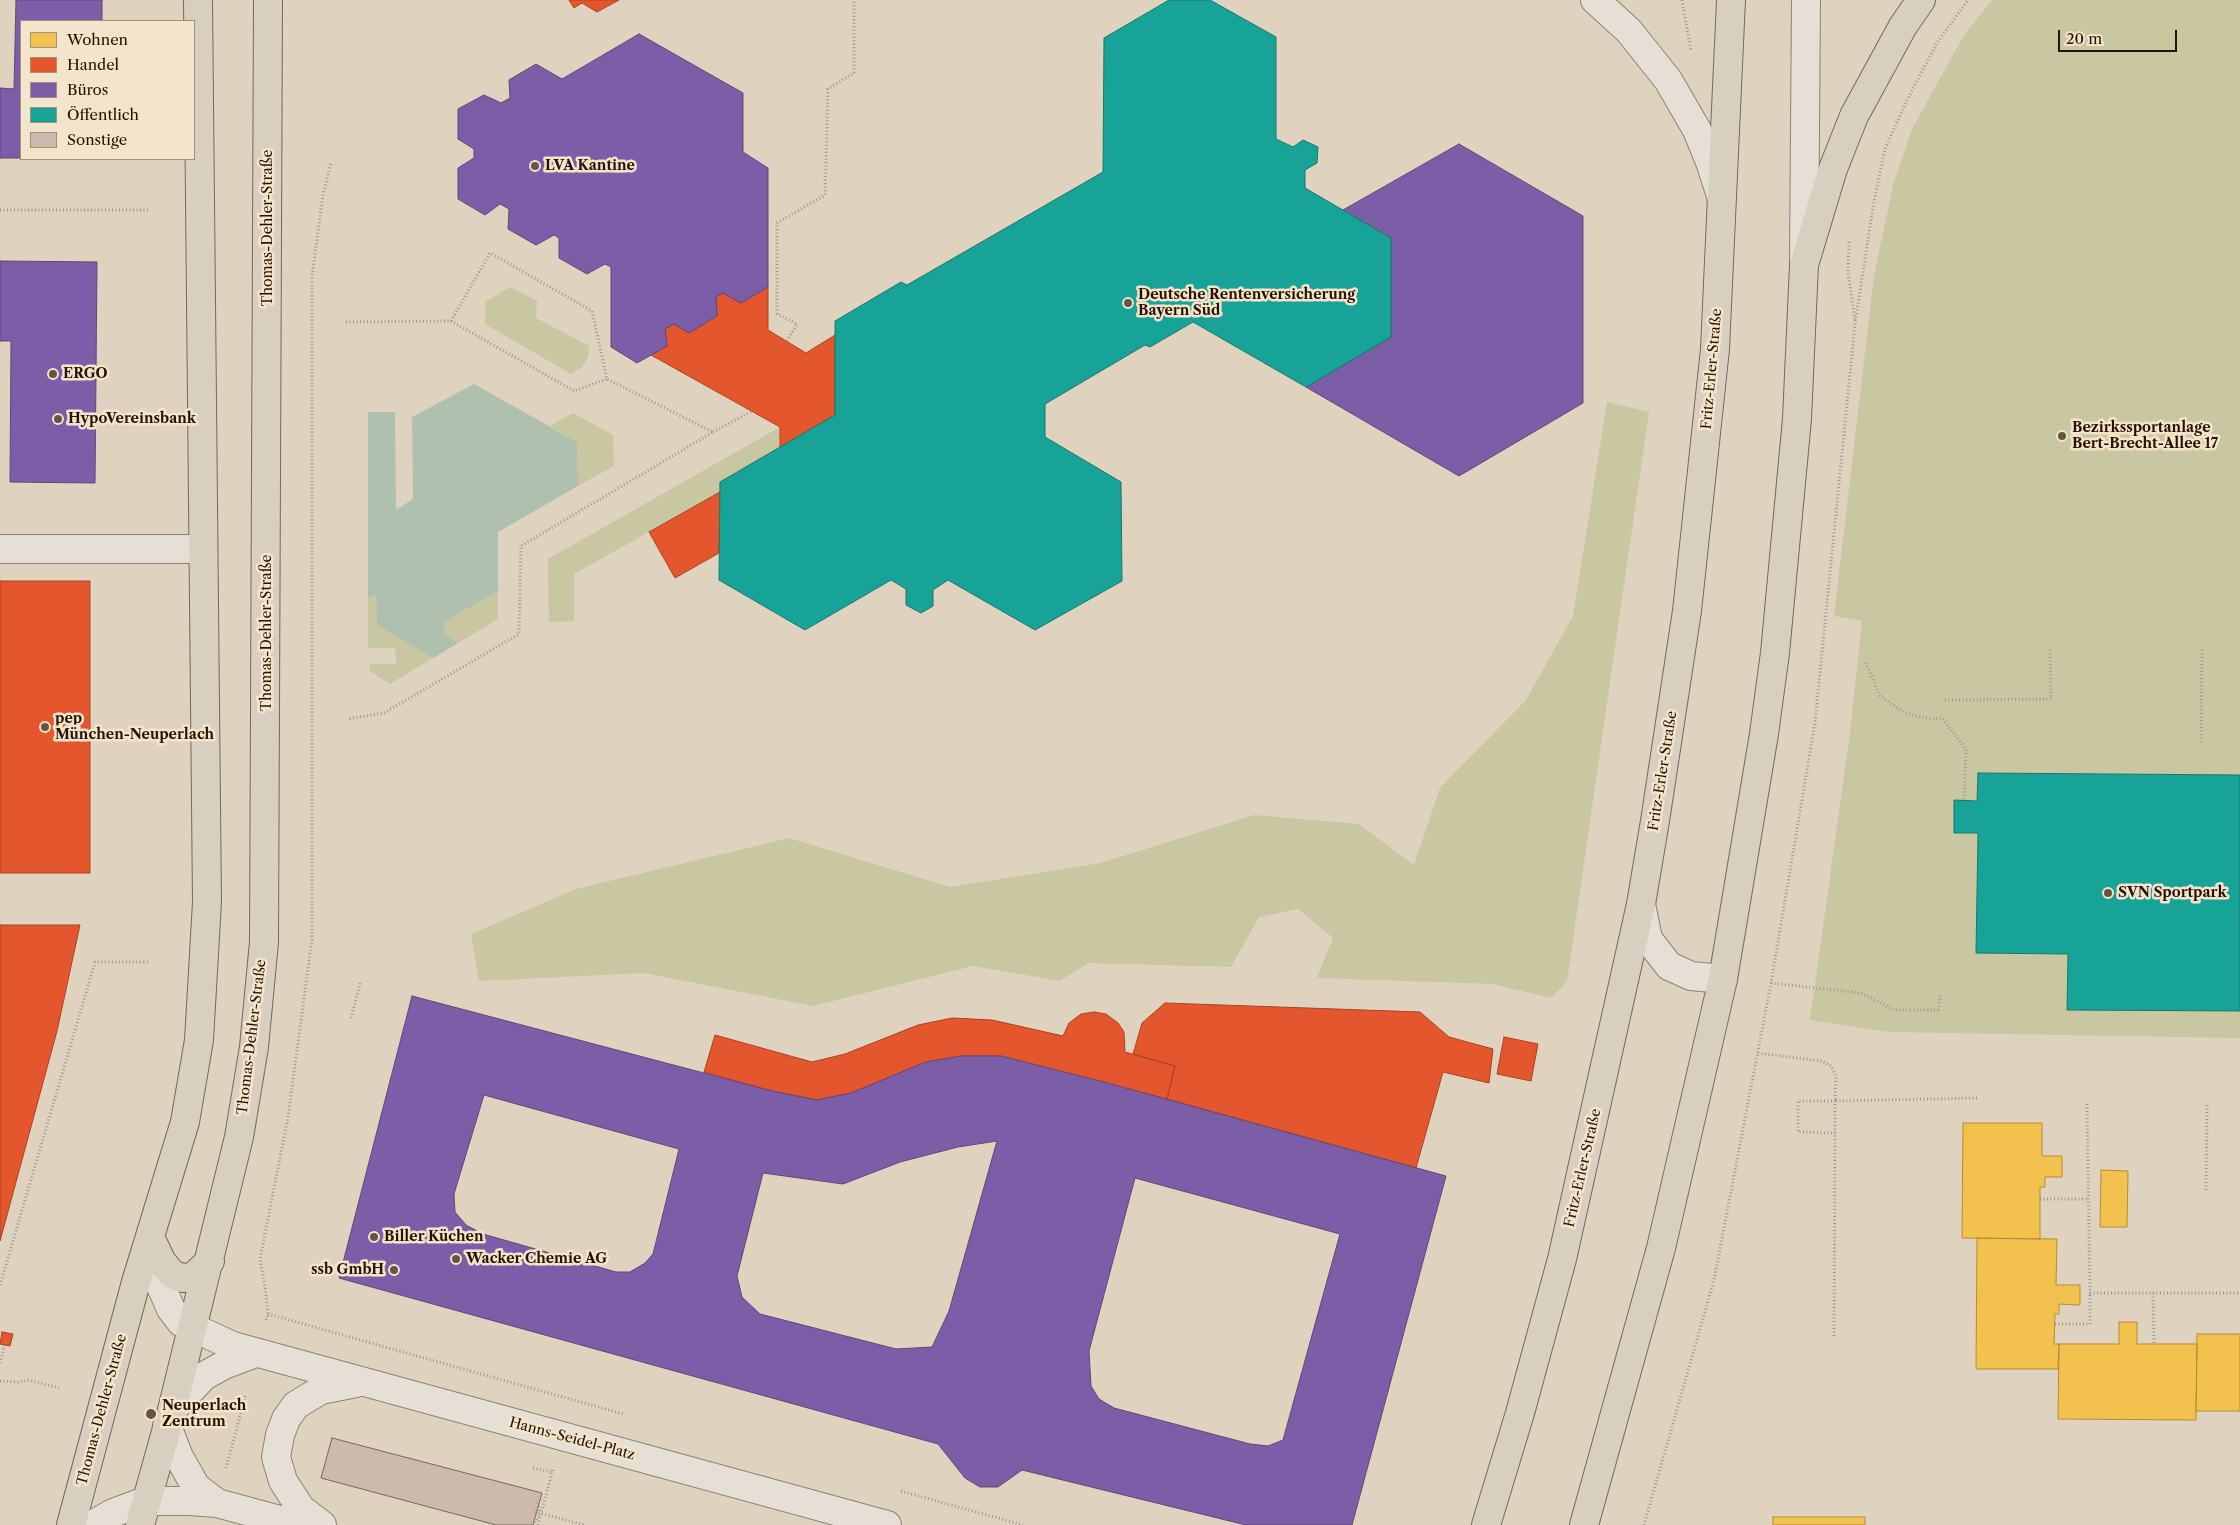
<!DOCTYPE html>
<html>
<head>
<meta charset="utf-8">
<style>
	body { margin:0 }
	#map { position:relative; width:2240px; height:1525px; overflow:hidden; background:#dfd2be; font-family:"Libre Caslon Text",serif }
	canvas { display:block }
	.legend { position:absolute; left:20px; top:20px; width:175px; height:140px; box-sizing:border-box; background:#f3e4cc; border:1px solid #a1907a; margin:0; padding:6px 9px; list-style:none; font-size:15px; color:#271100 }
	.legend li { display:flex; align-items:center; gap:10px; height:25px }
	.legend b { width:25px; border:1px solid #a1907a }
	.scale { position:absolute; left:2058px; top:30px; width:119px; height:22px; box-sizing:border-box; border:2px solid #271100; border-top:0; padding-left:6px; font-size:15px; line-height:18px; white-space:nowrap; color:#271100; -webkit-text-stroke:4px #f3e4cc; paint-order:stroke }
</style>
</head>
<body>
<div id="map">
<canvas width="2240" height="1525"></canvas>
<ul class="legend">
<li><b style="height:14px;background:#f2c14e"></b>Wohnen</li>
<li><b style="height:14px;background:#e4572e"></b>Handel</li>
<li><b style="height:14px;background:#7b5ea7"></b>Büros</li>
<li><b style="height:14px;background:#17a398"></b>Öffentlich</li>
<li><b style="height:14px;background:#ceb9ae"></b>Sonstige</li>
</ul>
<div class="scale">20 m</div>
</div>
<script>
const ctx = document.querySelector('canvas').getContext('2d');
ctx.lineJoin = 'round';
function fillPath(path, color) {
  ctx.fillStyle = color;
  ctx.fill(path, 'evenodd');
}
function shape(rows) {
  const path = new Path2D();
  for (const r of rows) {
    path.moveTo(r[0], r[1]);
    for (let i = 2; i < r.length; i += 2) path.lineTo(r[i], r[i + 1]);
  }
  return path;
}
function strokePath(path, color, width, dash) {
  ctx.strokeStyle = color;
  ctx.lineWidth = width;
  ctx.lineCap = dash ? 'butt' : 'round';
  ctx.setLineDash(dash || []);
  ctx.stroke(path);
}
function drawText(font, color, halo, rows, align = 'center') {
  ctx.font = font + ' "Libre Caslon Text",serif';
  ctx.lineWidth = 5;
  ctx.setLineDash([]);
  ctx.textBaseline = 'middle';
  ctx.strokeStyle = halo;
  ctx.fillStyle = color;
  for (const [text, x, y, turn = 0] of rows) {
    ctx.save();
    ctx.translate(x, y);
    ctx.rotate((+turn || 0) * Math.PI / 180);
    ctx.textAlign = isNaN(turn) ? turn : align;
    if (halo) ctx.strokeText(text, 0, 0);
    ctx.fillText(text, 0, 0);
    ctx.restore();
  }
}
fillPath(shape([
	[1992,0,2240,0,2240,1038,1888,1032,1810,1020,1850,733,1862,621,1834,616,1874,276,1893,185,1912,129,1964,35],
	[510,287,537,301,536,318,589,346,588,357,582,367,571,374,485,324,485,302],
	[1607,402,1649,412,1567,981,1551,998,1493,984,1317,978,1333,938,1298,909,1259,917,1231,967,1088,963,1060,981,973,966,813,1006,644,973,479,981,471,934,576,889,789,838,950,887,1101,863,1254,815,1359,824,1414,865,1440,788,1526,700,1573,616],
	[573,413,613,435,614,466,578,486,577,442,550,426],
	[780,427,780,447,720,482,720,492,574,574,574,621,549,622,548,559],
	[498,591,498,619,458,643,445,634,444,622],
	[376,594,377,625,433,658,390,684,370,671,369,664,396,664,395,648,368,648,368,598]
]), '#c9c7a2');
fillPath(shape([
	[474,384,577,442,578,486,498,532,498,591,444,622,445,634,458,643,433,658,377,625,376,595,368,598,368,412,395,412,396,510,413,499,412,417]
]), '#afc0af');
const homes = shape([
	[1963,1123,2042,1123,2042,1156,2062,1156,2062,1177,2045,1177,2045,1187,2040,1187,2040,1239,1962,1238,1963,1123],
	[2101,1170,2128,1171,2127,1227,2100,1227,2101,1170],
	[1977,1238,2057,1239,2056,1285,2080,1285,2080,1305,2059,1304,2059,1314,2055,1314,2054,1344,2059,1344,2058,1369,1976,1369,1977,1238],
	[2119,1322,2137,1322,2137,1344,2197,1344,2196,1420,2058,1419,2059,1344,2119,1344,2119,1322],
	[2197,1334,2240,1334,2240,1411,2196,1411,2197,1334],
	[1773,1517,1865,1517,1865,1525,1773,1525,1773,1517]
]);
fillPath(homes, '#f2c14e');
strokePath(homes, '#b58c37', 1);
const shops = shape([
	[569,0,619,0,597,12,582,3,574,8,569,0],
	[768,287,768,330,806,353,835,335,835,415,780,447,780,427,651,355,667,346,665,329,674,324,689,333,717,316,716,297,723,293,741,303,768,287],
	[720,492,719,553,675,578,649,532,720,492],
	[0,581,90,581,90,873,0,873,0,581],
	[0,925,80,925,57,1031,0,1241,0,925],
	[1165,1003,1420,1012,1449,1037,1493,1049,1489,1083,1443,1072,1416,1168,1167,1099,1175,1066,1133,1054,1142,1023,1165,1003],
	[1094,1012,1106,1014,1118,1023,1124,1032,1125,1052,1175,1066,1167,1099,1001,1056,961,1056,926,1062,851,1093,817,1100,772,1091,704,1072,715,1035,812,1062,845,1054,918,1025,952,1018,992,1020,1063,1036,1069,1023,1081,1014,1094,1012],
	[1504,1037,1538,1044,1531,1081,1497,1074,1504,1037],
	[2,1332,13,1334,10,1346,0,1344,2,1332]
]);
fillPath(shops, '#e4572e');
strokePath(shops, '#ab4220', 1);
const offices = shape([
	[16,0,102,0,102,21,21,21,21,158,0,158,0,88,14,89,16,0],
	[639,34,743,93,743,152,768,168,768,287,741,303,723,293,716,297,717,316,689,333,674,324,665,329,667,346,637,363,611,347,611,267,605,264,587,274,559,258,559,238,554,235,536,245,508,229,509,209,500,204,485,215,458,199,458,168,474,158,474,149,458,139,458,109,484,95,501,103,510,98,509,80,536,64,562,79,639,34],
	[1459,144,1583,216,1583,403,1459,476,1306,387,1391,337,1391,238,1343,210,1459,144],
	[0,261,97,262,95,483,10,482,11,341,0,341,0,261],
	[412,996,772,1091,817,1100,851,1093,926,1062,961,1056,1001,1056,1104,1082,1446,1176,1352,1525,1246,1525,1022,1470,998,1487,980,1487,965,1478,938,1444,339,1278,412,996],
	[484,1095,679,1149,653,1254,645,1263,630,1272,616,1272,483,1234,466,1225,455,1212,454,1194,484,1095],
	[997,1141,949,1311,932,1347,896,1349,760,1314,742,1297,737,1276,763,1173,843,1184,900,1162,958,1147,997,1141],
	[1135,1178,1340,1234,1283,1440,1268,1446,1250,1444,1114,1408,1099,1399,1091,1386,1089,1351,1135,1178]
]);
fillPath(offices, '#7b5ea7');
strokePath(offices, '#624775', 1);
const public = shape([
	[1169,0,1210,0,1276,37,1276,139,1293,147,1303,140,1318,147,1317,163,1305,170,1305,188,1391,238,1391,337,1306,387,1193,322,1150,347,1145,345,1045,404,1045,437,1121,482,1122,581,1035,630,948,580,933,590,933,606,921,613,906,605,906,589,891,580,805,630,719,580,720,482,835,415,835,321,901,282,907,285,1103,172,1104,38,1169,0],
	[1978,773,2240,775,2240,1011,2067,1010,2068,954,1976,953,1978,833,1954,833,1954,800,1977,801,1978,773]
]);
fillPath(public, '#17a398');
strokePath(public, '#1c776a', 1);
const building = shape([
	[332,1438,542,1493,533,1525,496,1525,321,1478,332,1438]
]);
fillPath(building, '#ceb9ae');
strokePath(building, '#73695d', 1);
const minor = shape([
	[1595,0,1629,31,1668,80,1697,130,1710,162,1721,196],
	[1804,259,1806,0],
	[0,549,203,549],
	[1641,904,1648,939,1669,966,1691,976,1723,979],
	[151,1244,159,1282,171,1309,181,1322,233,1346,887,1525],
	[172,1410,204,1376,224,1365,256,1353],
	[167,1426,179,1457,196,1487,217,1503],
	[92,1525,113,1513,145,1501,189,1501,217,1503,298,1525],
	[322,1525,301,1509,283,1481,276,1457,280,1435,286,1419,296,1405,321,1390,356,1383]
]);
const major = shape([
	[150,1237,162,1262,172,1274,182,1278,193,1277,210,1261],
	[71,1525,136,1282,185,1122,199,1040,207,902,198,0],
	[140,1525,172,1410,239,1137,254,1047,264,942,268,0],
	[1486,1525,1520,1413,1562,1259,1641,904,1655,821,1687,611,1715,349,1731,0],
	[1584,1525,1661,1248,1723,979,1764,734,1775,653,1797,419,1804,265,1833,169,1854,116,1903,26,1921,0]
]);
strokePath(minor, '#8d8375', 30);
strokePath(major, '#73695d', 30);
strokePath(shape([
	[1682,0,1691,51],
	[0,210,148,210],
	[1849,242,1848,272,1855,321],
	[451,321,574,391,607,379],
	[346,322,451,321,490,253,592,311,607,379,713,432,521,546,519,634,384,713,347,719],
	[787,341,797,324,777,314,777,223,825,195,828,89,854,73,854,0],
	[713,432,752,411],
	[1866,663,1880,696,1905,713,1931,719,1942,718,1966,749,1964,801],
	[1945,700,2051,699,2050,648],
	[2201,742,2202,648],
	[1771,983,1861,993,1894,1010,1938,1010,1941,993],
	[351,1018,361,981],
	[1758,1053,1822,1061,1831,1066,1836,1076,1835,1101,1979,1098],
	[2087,1104,2090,1293,2240,1293],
	[2206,1190,2207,1104],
	[2040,1199,2088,1199],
	[0,1285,95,962,149,962],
	[2153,1293,2154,1344],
	[268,1314,623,1414],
	[266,1320,268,1314,265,1287,260,1259,288,1117,312,939,312,276,323,195,331,163],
	[2055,1324,2090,1324,2090,1293],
	[1834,1336,1835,1133,1835,1101,1798,1101,1798,1132,1835,1133],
	[0,1363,6,1340],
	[0,1381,18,1382,29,1380,59,1388],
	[226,1468,246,1394],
	[533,1468,552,1472],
	[901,1491,1023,1525],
	[538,1503,540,1512],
	[535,1512,585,1525],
	[532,1525,539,1516],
	[538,1525,553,1469],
	[1644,1525,1714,1280,1771,983,1815,723,1855,324,1874,201,1885,149,1907,100,1937,43,1968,0]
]), '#9f988f', 3, [1, 2.5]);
strokePath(minor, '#e5dfd5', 28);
strokePath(major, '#d9cfc0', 28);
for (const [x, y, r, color] of [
	[535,166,5,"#675542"],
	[1128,303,5,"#675542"],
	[53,374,5,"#675542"],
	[58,419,5,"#675542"],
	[2062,436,5,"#675542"],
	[45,727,5,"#675542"],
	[2108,893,5,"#675542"],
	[374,1237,5,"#675542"],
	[456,1259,5,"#675542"],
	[394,1270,5,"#675542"],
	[151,1414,6,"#675542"]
]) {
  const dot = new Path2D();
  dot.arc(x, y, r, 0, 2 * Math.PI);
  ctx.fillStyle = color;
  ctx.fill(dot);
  strokePath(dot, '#f3e4cc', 2);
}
drawText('bold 14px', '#271100', '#f3e4cc', [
	["LVA Kantine",545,166],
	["Deutsche Rentenversicherung",1138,295],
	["Bayern Süd",1138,311],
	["ERGO",63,374],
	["HypoVereinsbank",68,419],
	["Bezirkssportanlage",2072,428],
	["Bert-Brecht-Allee 17",2072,444],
	["pep",55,719],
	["München-Neuperlach",55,735],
	["SVN Sportpark",2118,893],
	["Biller Küchen",384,1237],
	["Wacker Chemie AG",466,1259],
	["ssb GmbH",384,1270,"right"],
	["Neuperlach",162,1406],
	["Zentrum",162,1422]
], 'left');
drawText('14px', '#271100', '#f3e4cc', [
	["Thomas-Dehler-Straße",268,228,-90],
	["Fritz-Erler-Straße",1712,369,-85],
	["Thomas-Dehler-Straße",267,633,-90],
	["Fritz-Erler-Straße",1663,771,-81],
	["Thomas-Dehler-Straße",252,1037,-83],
	["Fritz-Erler-Straße",1583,1168,-77],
	["Thomas-Dehler-Straße",102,1410,-75],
	["Hanns-Seidel-Platz",572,1439,15]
]);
</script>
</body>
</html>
